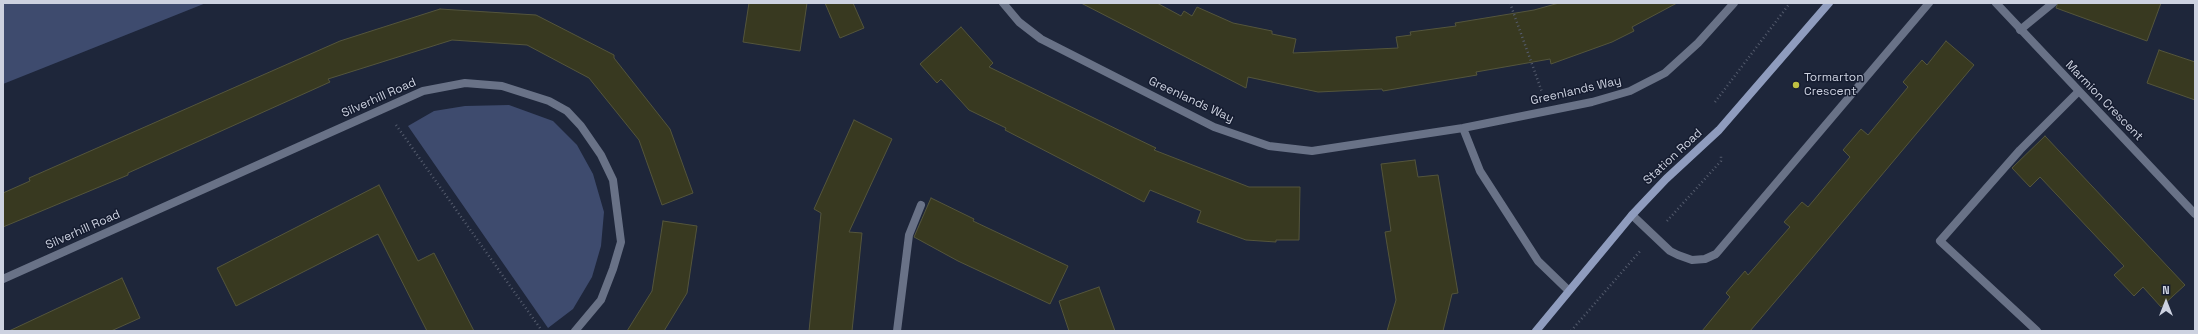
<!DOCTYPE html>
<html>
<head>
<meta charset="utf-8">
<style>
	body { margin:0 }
	#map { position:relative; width:2198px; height:334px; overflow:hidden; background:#1e263a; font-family:"Space Grotesk",sans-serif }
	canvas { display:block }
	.frame { position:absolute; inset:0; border:4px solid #cdd2e0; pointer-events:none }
	.north { position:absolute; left:2146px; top:282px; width:40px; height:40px; -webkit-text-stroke:3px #151c30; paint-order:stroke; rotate:0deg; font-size:11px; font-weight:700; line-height:16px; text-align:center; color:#cdd2e0 }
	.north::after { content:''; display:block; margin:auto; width:14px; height:18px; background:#cdd2e0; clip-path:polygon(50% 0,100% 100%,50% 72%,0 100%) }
</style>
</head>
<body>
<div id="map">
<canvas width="2198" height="334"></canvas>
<div class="frame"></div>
<div class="north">N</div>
</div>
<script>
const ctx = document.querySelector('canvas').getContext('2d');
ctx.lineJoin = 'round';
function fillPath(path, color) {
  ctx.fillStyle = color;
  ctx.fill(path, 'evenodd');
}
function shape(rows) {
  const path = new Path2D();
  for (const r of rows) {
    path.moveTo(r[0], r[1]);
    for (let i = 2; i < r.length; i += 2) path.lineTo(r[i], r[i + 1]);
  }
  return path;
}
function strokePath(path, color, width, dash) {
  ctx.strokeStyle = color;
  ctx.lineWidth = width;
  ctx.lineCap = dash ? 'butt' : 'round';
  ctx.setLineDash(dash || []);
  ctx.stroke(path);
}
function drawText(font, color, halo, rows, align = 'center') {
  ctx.font = font + ' "Space Grotesk",sans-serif';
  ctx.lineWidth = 3;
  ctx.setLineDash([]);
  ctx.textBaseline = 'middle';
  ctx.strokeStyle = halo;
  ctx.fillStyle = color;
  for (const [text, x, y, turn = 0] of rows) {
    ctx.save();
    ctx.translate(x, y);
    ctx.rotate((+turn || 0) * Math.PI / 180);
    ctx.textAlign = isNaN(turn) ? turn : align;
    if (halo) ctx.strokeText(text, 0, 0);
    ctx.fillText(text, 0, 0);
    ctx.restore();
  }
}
fillPath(shape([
	[3,3,206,3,3,84],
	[509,105,553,121,577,145,593,174,604,212,601,246,592,277,573,309,548,328,408,126,434,111,465,106]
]), '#3e4b6e');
const building = shape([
	[749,3,807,3,800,51,743,42,749,3],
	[825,3,853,3,864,28,840,38,825,3],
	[1081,3,1157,3,1181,16,1184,11,1192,16,1197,7,1233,23,1272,31,1272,34,1296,39,1293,53,1398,48,1396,37,1411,35,1410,32,1456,26,1455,23,1534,10,1559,3,1677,3,1632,27,1634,31,1612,42,1551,64,1550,59,1476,72,1477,75,1383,91,1382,89,1318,92,1248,77,1246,88,1081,3],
	[2058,3,2161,3,2147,41,2056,8,2058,3],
	[440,9,536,15,614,55,614,58,670,129,693,193,662,205,639,140,589,78,527,45,452,40,328,79,330,82,128,173,128,175,3,227,3,193,30,181,29,178,340,41,440,9],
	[961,27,993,63,989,67,1133,137,1156,148,1154,150,1249,187,1300,187,1299,240,1276,240,1276,242,1246,240,1197,222,1201,211,1150,190,1144,202,1005,130,1006,128,969,110,941,79,937,83,920,64,961,27],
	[1946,41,1974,65,1802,270,1750,331,1702,331,1730,297,1726,293,1745,271,1748,275,1790,227,1784,222,1802,202,1808,207,1850,157,1843,150,1861,129,1868,135,1908,87,1903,82,1922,60,1927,65,1946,41],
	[2159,50,2195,62,2195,100,2147,83,2159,50],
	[854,120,892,139,849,232,862,233,852,331,809,331,821,213,814,209,854,120],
	[2045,136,2185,285,2161,307,2143,287,2134,296,2114,275,2124,266,2040,177,2030,187,2012,168,2045,136],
	[1415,160,1418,177,1438,175,1458,293,1452,294,1443,331,1387,331,1396,300,1385,232,1391,231,1381,164,1415,160],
	[379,185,418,261,434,253,474,331,427,331,378,234,236,306,217,268,379,185],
	[931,198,974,219,973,221,1068,266,1050,304,958,261,914,237,931,198],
	[663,221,697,226,687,293,664,331,627,331,652,291,663,221],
	[122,278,140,318,111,331,9,331,122,278],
	[1099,287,1115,331,1069,331,1059,301,1099,287]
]);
fillPath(building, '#383920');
strokePath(building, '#54553c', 1);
strokePath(shape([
	[1510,3,1542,92],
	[1715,102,1790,3],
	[396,125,542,331],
	[1667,221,1721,161,1721,154],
	[1571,331,1641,250]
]), '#555c6e', 2.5, [1, 3]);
strokePath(shape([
	[2020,30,2053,3],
	[2037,331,1940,241,2020,150,2078,92]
]), '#697287', 8);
strokePath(shape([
	[1003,3,1019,22,1041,39,1214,127,1269,146,1312,151,1463,128,1592,102,1630,91,1665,73,1698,43,1734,3],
	[1996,3,2195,214],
	[1463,128,1480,171,1538,261,1568,290],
	[1632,215,1670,251,1678,255,1692,260,1705,259,1716,254,1929,3],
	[3,279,423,91,465,83,502,86,549,101,567,111,581,126,601,155,613,180,621,242,613,269,601,300,575,331],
	[897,331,909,235,921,205]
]), '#697287', 8);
strokePath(shape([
	[1536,331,1632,215,1666,179,1719,130,1829,3]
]), '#8f9cbe', 8);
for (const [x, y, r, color] of [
	[1796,85,4,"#bebf42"]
]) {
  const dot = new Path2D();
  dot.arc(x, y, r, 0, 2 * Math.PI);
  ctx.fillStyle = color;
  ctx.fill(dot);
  strokePath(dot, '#151c30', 1.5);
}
drawText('12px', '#cdd2e0', '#151c30', [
	["Tormarton",1804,78],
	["Crescent",1804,92]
], 'left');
drawText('12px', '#cdd2e0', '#151c30', [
	["Greenlands Way",1576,91,-13],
	["Silverhill Road",379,98,-24],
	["Greenlands Way",1191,100,25],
	["Marmion Crescent",2104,101,46],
	["Station Road",1673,157,-43],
	["Silverhill Road",83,230,-24]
]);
</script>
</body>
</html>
